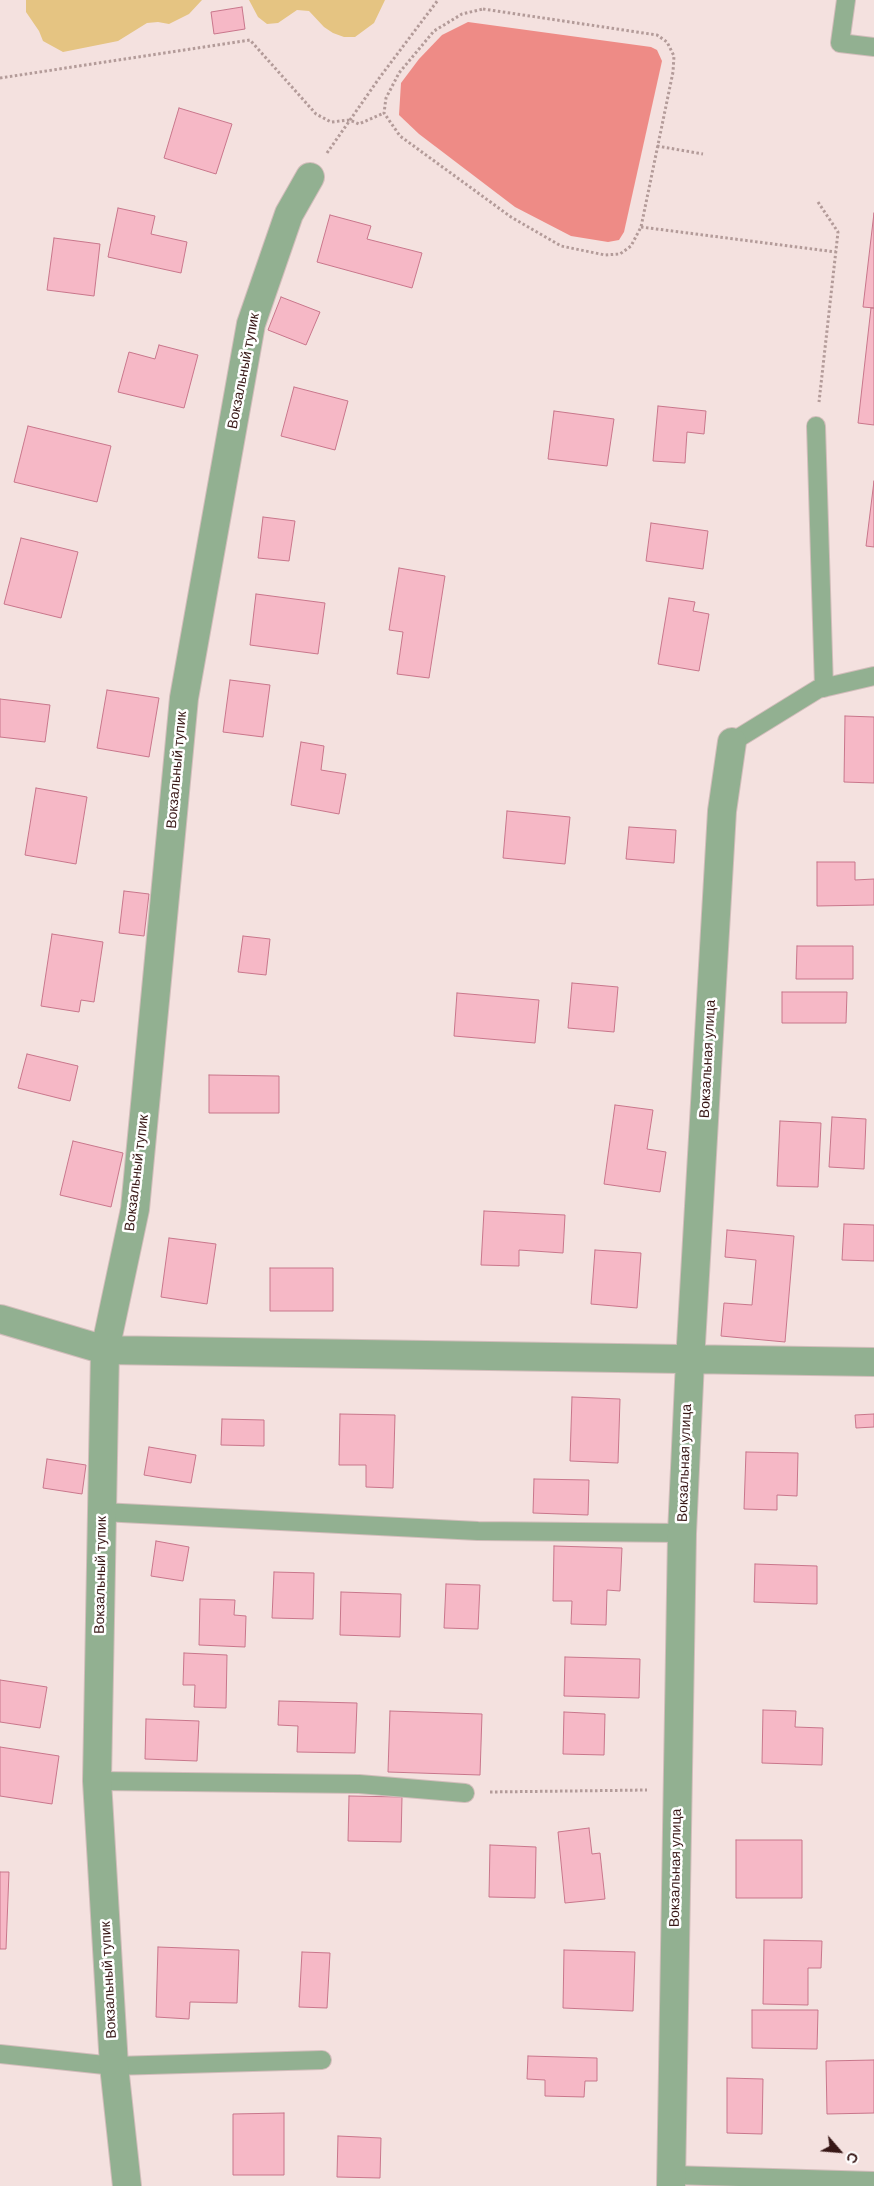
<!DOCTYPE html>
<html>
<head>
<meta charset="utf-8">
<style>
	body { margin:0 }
	#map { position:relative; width:874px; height:2186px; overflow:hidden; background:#f4e1df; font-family:Arial,sans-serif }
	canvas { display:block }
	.north { position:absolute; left:814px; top:2126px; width:50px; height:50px; -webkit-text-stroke:4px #fff; paint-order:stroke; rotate:117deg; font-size:14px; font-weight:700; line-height:20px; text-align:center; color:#381716 }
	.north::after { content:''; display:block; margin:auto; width:18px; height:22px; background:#381716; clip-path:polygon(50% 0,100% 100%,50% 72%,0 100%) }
</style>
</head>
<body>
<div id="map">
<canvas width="874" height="2186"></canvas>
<div class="north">С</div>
</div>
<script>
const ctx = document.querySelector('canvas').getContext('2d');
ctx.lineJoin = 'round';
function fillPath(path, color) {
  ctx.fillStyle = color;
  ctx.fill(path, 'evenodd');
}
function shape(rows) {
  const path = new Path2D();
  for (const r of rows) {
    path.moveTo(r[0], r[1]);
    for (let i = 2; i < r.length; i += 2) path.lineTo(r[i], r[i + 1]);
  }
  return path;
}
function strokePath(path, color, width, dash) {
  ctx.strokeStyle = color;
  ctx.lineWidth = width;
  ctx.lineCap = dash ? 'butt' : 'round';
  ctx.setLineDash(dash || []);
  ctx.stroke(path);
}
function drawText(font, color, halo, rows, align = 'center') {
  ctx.font = font + ' Arial,sans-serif';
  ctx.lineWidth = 5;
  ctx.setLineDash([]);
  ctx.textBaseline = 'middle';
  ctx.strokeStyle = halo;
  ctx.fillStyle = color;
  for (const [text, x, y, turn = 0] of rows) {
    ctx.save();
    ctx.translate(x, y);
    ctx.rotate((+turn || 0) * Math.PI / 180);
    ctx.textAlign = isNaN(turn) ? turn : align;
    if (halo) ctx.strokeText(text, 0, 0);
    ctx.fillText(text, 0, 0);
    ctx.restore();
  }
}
fillPath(shape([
	[26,0,202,0,189,14,169,24,158,22,147,23,118,41,63,52,43,41,39,31,26,12],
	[249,0,385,0,374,23,355,37,344,37,333,33,324,27,309,11,297,10,278,23,267,24,258,17]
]), '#e5c482');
fillPath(shape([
	[468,22,651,47,657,50,662,61,624,232,619,240,608,242,571,236,515,207,419,134,399,115,401,83,419,59,442,35]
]), '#ee8b86');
const building = shape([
	[242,7,245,29,214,34,211,12,242,7],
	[179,108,232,124,216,174,164,158,179,108],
	[118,208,155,216,151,234,187,242,181,273,108,257,118,208],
	[874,213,874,308,863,307,874,213],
	[330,215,371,226,367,239,422,253,412,288,317,262,330,215],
	[54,238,100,244,94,296,47,290,54,238],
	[281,297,320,312,306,345,268,330,281,297],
	[871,308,874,308,874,425,858,423,871,308],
	[159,345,198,355,184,408,118,392,129,352,155,359,159,345],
	[294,387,348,401,335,450,281,436,294,387],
	[658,406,706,411,704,434,687,432,685,463,653,461,658,406],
	[554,411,614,419,607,466,548,459,554,411],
	[28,426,111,446,97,502,14,482,28,426],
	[874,481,874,547,866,546,874,481],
	[263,517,295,521,289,561,258,558,263,517],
	[651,523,708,531,703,569,646,561,651,523],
	[21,538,78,552,61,618,4,604,21,538],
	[399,568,445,576,429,678,397,674,403,632,389,630,399,568],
	[256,594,325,603,318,654,250,645,256,594],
	[669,598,695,602,693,611,709,614,699,671,658,664,669,598],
	[230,680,270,685,263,737,223,732,230,680],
	[107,690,159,698,149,757,97,748,107,690],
	[0,699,50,705,45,742,0,737,0,699],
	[845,716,874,717,874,783,844,782,845,716],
	[301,742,324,746,321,770,346,774,339,814,291,805,301,742],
	[36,788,87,797,76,864,25,855,36,788],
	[507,811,570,817,565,864,503,858,507,811],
	[629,827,676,830,674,863,626,859,629,827],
	[817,862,855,862,855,880,874,879,874,905,817,906,817,862],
	[124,891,149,894,144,936,119,933,124,891],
	[52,934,103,942,94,1002,81,1000,79,1012,41,1006,52,934],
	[243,936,270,939,266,975,238,972,243,936],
	[797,946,853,946,853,979,796,979,797,946],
	[572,983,618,987,614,1032,568,1028,572,983],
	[782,992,847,992,846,1023,782,1023,782,992],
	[457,993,539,1000,535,1043,454,1036,457,993],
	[27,1054,78,1066,70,1101,18,1088,27,1054],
	[209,1075,279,1076,279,1113,209,1113,209,1075],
	[615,1105,653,1110,647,1149,666,1152,660,1192,604,1184,615,1105],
	[832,1117,866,1119,864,1169,829,1167,832,1117],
	[780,1121,821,1123,818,1187,777,1186,780,1121],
	[73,1141,123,1153,111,1207,60,1195,73,1141],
	[484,1211,565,1215,563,1253,519,1250,519,1266,481,1265,484,1211],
	[844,1224,874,1225,874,1261,842,1260,844,1224],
	[727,1230,794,1236,785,1342,721,1336,724,1303,752,1305,756,1260,725,1257,727,1230],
	[169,1238,216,1244,207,1304,161,1297,169,1238],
	[595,1250,641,1253,637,1308,591,1304,595,1250],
	[270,1268,333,1268,333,1311,270,1311,270,1268],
	[572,1397,620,1399,618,1463,570,1461,572,1397],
	[340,1414,395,1415,393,1488,366,1487,366,1465,339,1465,340,1414],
	[874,1414,874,1427,856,1428,855,1415,874,1414],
	[222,1419,264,1420,264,1446,221,1445,222,1419],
	[149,1447,196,1455,191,1483,144,1475,149,1447],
	[746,1452,798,1453,797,1496,777,1495,777,1510,744,1509,746,1452],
	[47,1459,86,1465,82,1494,43,1488,47,1459],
	[534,1479,589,1480,588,1515,533,1513,534,1479],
	[156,1541,189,1547,183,1581,151,1576,156,1541],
	[554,1546,622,1548,620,1591,607,1590,606,1625,571,1624,572,1601,553,1601,554,1546],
	[755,1564,817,1566,817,1604,754,1602,755,1564],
	[274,1572,314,1573,313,1619,272,1618,274,1572],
	[446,1584,480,1585,478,1629,444,1628,446,1584],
	[341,1592,401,1594,400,1637,340,1635,341,1592],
	[200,1599,235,1600,234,1615,246,1616,245,1647,199,1645,200,1599],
	[184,1653,227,1655,226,1708,194,1707,195,1685,183,1685,184,1653],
	[565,1657,640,1659,639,1698,564,1696,565,1657],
	[0,1680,47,1687,40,1728,0,1722,0,1680],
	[279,1701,357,1703,355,1753,297,1752,298,1726,278,1725,279,1701],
	[763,1710,796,1711,795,1727,823,1728,822,1765,762,1763,763,1710],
	[390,1711,482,1714,480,1775,388,1772,390,1711],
	[564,1712,605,1714,604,1755,563,1754,564,1712],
	[146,1719,199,1721,197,1761,145,1759,146,1719],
	[0,1747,59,1756,52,1804,0,1796,0,1747],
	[349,1796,402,1797,401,1842,348,1841,349,1796],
	[589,1828,592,1854,600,1853,605,1899,565,1903,558,1832,589,1828],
	[736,1840,802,1840,802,1898,736,1898,736,1840],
	[490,1845,536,1847,535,1898,489,1897,490,1845],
	[0,1872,9,1872,6,1949,0,1949,0,1872],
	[764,1940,822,1941,821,1968,808,1968,808,2005,763,2004,764,1940],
	[158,1947,239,1950,237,2003,190,2002,189,2019,156,2017,158,1947],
	[564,1950,635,1952,633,2011,563,2008,564,1950],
	[302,1952,330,1953,327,2008,299,2007,302,1952],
	[752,2010,818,2010,817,2049,752,2048,752,2010],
	[528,2056,597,2058,597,2081,585,2081,584,2097,545,2096,545,2080,527,2079,528,2056],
	[874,2060,874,2113,827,2114,826,2061,874,2060],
	[727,2078,763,2079,762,2134,727,2133,727,2078],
	[284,2113,284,2175,233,2175,233,2114,284,2113],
	[338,2136,381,2138,380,2178,337,2177,338,2136]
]);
fillPath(building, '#f6b8c6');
strokePath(building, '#c8768b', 1);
const lane = shape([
	[846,0,840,43,874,47],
	[816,426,824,688],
	[732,742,818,689,874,676],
	[102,1512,478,1531,682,1533],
	[97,1781,359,1784,465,1793],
	[0,2054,114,2066,322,2060],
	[672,2175,874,2181]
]);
const street = shape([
	[0,1319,105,1350,874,1362],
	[127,2186,114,2066,97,1781,105,1350,135,1209,184,698,251,324,289,214,310,177],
	[671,2186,682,1533,690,1361,722,811,732,742]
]);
strokePath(lane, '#d2bdbb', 20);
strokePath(street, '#d2bdbb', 30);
strokePath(shape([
	[483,9,657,35,667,42,674,56,673,72,641,227,631,246,620,254,605,255,561,246,511,217,400,136,384,113,386,98,399,73,434,31,462,14,483,9],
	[0,78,250,40,316,114,331,122,350,120,359,124,384,113],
	[657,146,703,154],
	[327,153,380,77,438,0],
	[818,202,838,232,819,402],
	[641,227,836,252],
	[490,1792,647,1790]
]), '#b39b99', 3, [2.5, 2.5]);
strokePath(lane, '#92b091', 18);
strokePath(street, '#92b091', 28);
drawText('14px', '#381716', '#fff', [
	["Вокзальный тупик",244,371,-79],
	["Вокзальный тупик",177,770,-85],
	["Вокзальная улица",708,1059,-87],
	["Вокзальный тупик",137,1173,-83],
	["Вокзальная улица",685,1463,-88],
	["Вокзальный тупик",101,1575,-89],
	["Вокзальная улица",676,1868,-89],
	["Вокзальный тупик",109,1980,-93]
]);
</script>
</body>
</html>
